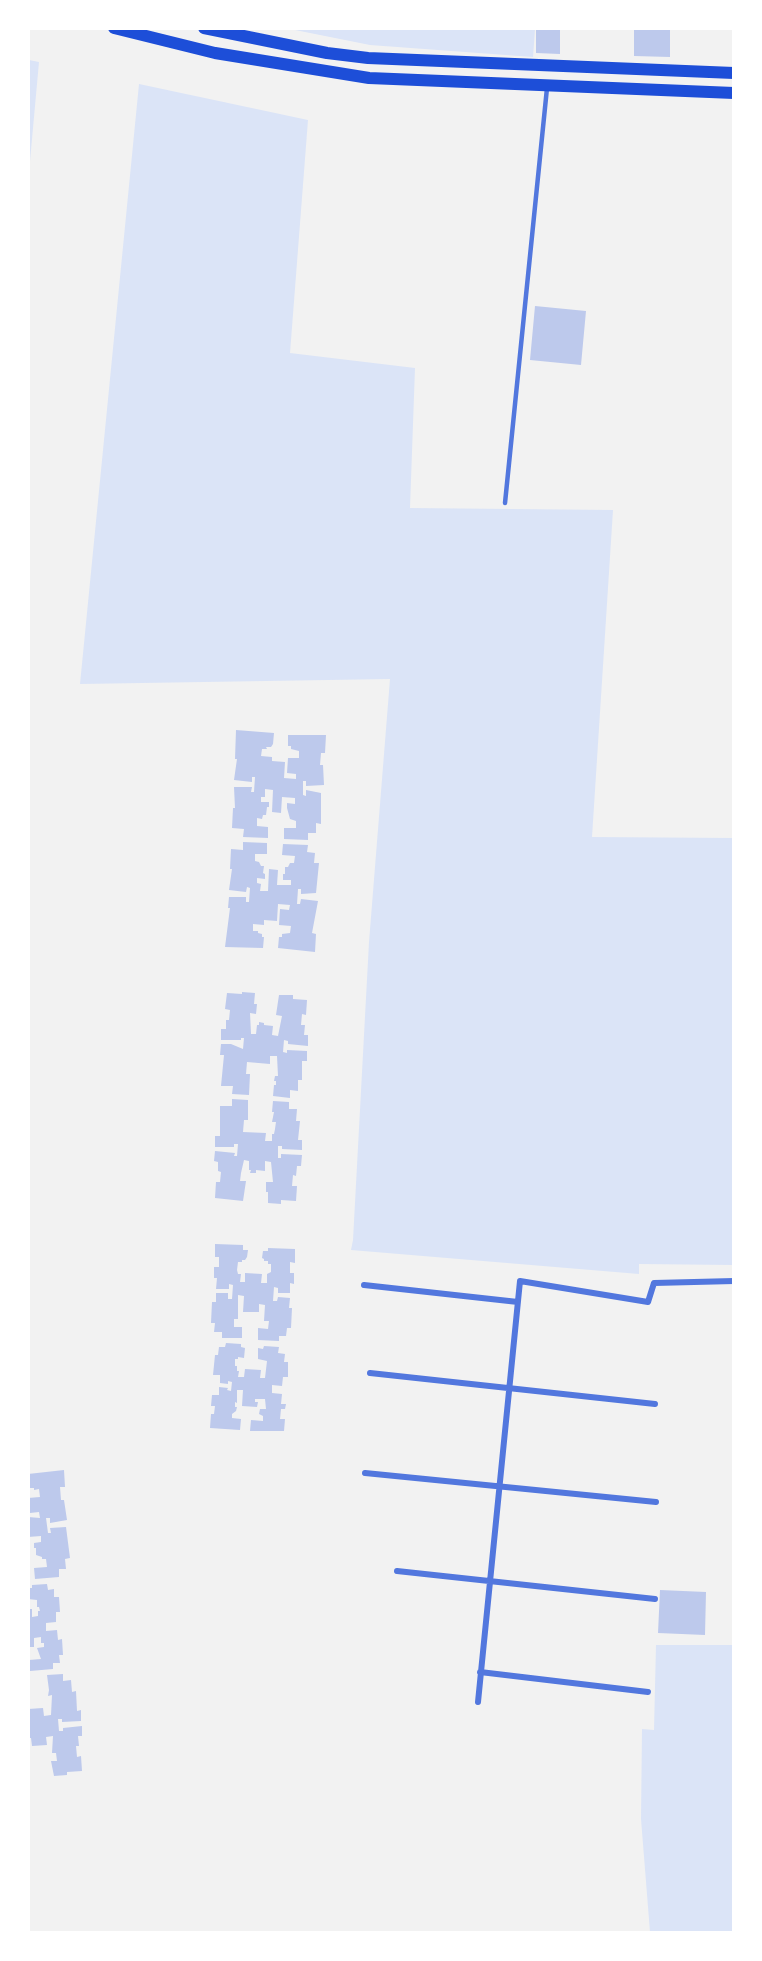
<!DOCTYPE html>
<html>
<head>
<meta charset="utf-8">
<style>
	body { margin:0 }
	#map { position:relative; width:762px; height:1961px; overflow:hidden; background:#f2f2f2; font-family:Inter,sans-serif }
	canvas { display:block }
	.frame { position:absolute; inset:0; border:30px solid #fff; pointer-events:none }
</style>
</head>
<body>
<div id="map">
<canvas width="762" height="1961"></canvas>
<div class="frame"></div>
</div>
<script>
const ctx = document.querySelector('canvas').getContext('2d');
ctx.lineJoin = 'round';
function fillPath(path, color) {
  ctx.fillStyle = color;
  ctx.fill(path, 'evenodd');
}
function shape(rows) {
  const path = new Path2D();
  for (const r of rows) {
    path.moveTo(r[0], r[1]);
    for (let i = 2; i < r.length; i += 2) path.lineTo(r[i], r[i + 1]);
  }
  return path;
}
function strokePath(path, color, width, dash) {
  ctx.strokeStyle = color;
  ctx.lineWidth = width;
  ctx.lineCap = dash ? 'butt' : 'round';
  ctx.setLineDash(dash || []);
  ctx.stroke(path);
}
fillPath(shape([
	[290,29,535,29,533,57,370,45],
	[29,60,39,62,29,172,28,60],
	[139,84,308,120,290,353,415,368,410,508,613,510,592,837,733,838,733,1265,639,1264,639,1274,351,1250,353,1240,369,942,390,679,80,684],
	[656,1645,733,1645,733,1932,650,1932,641,1819,642,1729,654,1730]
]), '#dbe4f7');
fillPath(shape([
	[536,28,560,28,560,54,536,53],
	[634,28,670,28,670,57,634,56],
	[535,306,586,311,581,365,530,360],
	[236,730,274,733,273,744,271,747,266,747,267,749,262,749,261,756,272,757,272,761,285,762,284,778,296,779,296,774,287,773,288,758,299,758,299,751,291,749,291,746,288,746,288,735,326,735,325,753,321,753,320,765,323,765,324,785,306,786,306,781,303,781,303,795,306,796,306,790,321,793,321,824,316,823,316,833,308,833,308,840,284,839,284,828,296,828,296,821,290,819,287,808,287,803,295,804,295,798,282,797,281,813,272,812,273,790,265,789,265,797,261,797,261,802,269,802,269,807,267,807,266,815,263,815,262,819,257,818,257,826,268,827,268,838,243,837,244,829,232,828,233,808,235,808,234,787,252,787,251,792,254,792,255,777,252,777,252,782,234,780,237,759,235,759],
	[243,842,267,843,267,854,255,854,255,861,259,862,261,866,264,866,263,873,265,874,265,879,257,878,257,883,261,884,260,891,268,891,269,869,278,870,277,885,291,885,291,880,283,880,283,874,285,874,285,867,288,867,290,863,294,863,295,856,282,855,283,844,308,845,307,852,315,853,314,863,319,863,316,893,301,894,301,889,298,889,297,904,300,904,301,899,318,901,312,933,316,934,315,952,278,948,279,937,282,937,282,934,290,933,291,926,279,925,280,909,289,910,290,905,278,904,277,921,264,920,264,925,253,924,253,931,258,931,258,933,262,934,262,937,264,937,263,948,225,947,230,908,228,908,229,897,246,897,246,902,249,902,250,888,247,887,246,892,229,890,232,869,230,869,231,849,243,850],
	[242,992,255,993,254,1004,257,1004,256,1014,250,1013,251,1034,256,1034,257,1025,259,1025,259,1022,264,1023,264,1025,273,1026,272,1035,278,1036,282,1016,276,1015,279,995,293,995,293,999,307,1000,306,1015,302,1014,301,1025,305,1025,304,1035,308,1035,308,1046,288,1044,288,1041,284,1040,283,1052,287,1053,287,1050,307,1051,307,1061,302,1061,302,1080,298,1080,298,1091,290,1090,290,1098,273,1096,274,1085,276,1085,276,1081,274,1081,275,1076,278,1076,277,1056,270,1056,270,1064,247,1062,246,1074,250,1074,249,1095,232,1094,233,1086,221,1086,224,1055,220,1055,221,1044,231,1044,243,1049,244,1038,241,1038,241,1040,221,1040,221,1029,226,1029,226,1020,229,1020,230,1010,225,1009,227,993,242,994],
	[232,1099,248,1100,248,1120,244,1120,243,1132,266,1133,265,1141,272,1141,272,1134,274,1134,275,1129,276,1122,272,1122,274,1112,272,1112,273,1101,289,1102,289,1109,297,1109,296,1121,300,1121,298,1140,302,1140,302,1150,282,1149,282,1146,278,1146,278,1158,281,1158,281,1154,302,1155,301,1166,297,1166,296,1176,293,1175,292,1186,297,1186,296,1201,281,1200,281,1204,268,1203,268,1192,266,1192,266,1182,273,1182,271,1162,265,1161,265,1171,256,1170,256,1173,250,1173,251,1170,249,1170,249,1161,244,1160,241,1173,240,1181,246,1181,243,1201,215,1198,216,1182,220,1182,221,1172,218,1171,218,1162,214,1161,215,1151,235,1153,234,1156,237,1156,238,1144,234,1144,234,1147,215,1147,215,1136,220,1136,220,1106,232,1106],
	[215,1244,243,1245,243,1250,248,1250,247,1257,245,1260,242,1260,242,1262,238,1262,237,1270,238,1274,241,1274,240,1282,245,1282,245,1273,262,1274,261,1283,267,1283,267,1274,271,1272,271,1264,268,1264,268,1261,264,1261,264,1259,262,1258,263,1251,268,1251,268,1248,295,1249,295,1263,290,1262,290,1273,294,1273,294,1284,290,1283,290,1293,278,1293,278,1288,274,1287,273,1301,277,1301,278,1297,290,1298,289,1308,292,1308,291,1328,287,1328,286,1336,279,1336,279,1341,258,1340,258,1328,268,1329,269,1321,264,1321,265,1305,259,1304,259,1312,243,1312,244,1296,238,1295,238,1319,234,1319,234,1327,242,1327,242,1338,222,1338,222,1332,214,1332,215,1323,211,1323,212,1302,216,1302,216,1293,228,1293,228,1299,232,1299,233,1285,229,1284,229,1289,216,1289,217,1278,214,1278,214,1267,219,1267,219,1257,215,1257],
	[226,1343,241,1344,241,1347,245,1348,244,1358,238,1357,238,1359,235,1359,235,1366,237,1366,237,1371,239,1371,238,1377,244,1377,245,1369,261,1370,260,1378,265,1378,267,1361,258,1359,258,1348,263,1349,264,1346,279,1347,278,1353,285,1354,284,1362,288,1362,288,1377,283,1377,282,1386,272,1385,272,1393,282,1394,281,1404,286,1404,285,1409,281,1409,280,1419,285,1419,284,1431,250,1431,251,1420,263,1421,263,1416,259,1414,260,1409,266,1409,265,1399,255,1399,255,1402,258,1402,257,1407,242,1406,243,1390,237,1390,237,1403,235,1402,235,1407,237,1407,236,1411,232,1414,232,1418,241,1419,240,1430,210,1428,211,1414,214,1414,215,1406,211,1406,212,1395,219,1395,219,1387,228,1388,227,1390,231,1391,232,1382,228,1381,228,1384,220,1383,220,1375,213,1375,215,1355,218,1355,219,1347,225,1347],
	[64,1470,65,1487,60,1487,61,1500,64,1500,67,1520,50,1523,50,1518,46,1518,48,1533,51,1533,50,1528,66,1527,70,1558,65,1559,66,1569,59,1569,59,1577,35,1579,34,1568,47,1567,46,1559,42,1559,42,1557,36,1555,36,1548,34,1548,34,1543,41,1542,41,1536,28,1537,28,1517,40,1518,39,1512,30,1513,28,1498,40,1497,39,1489,34,1490,34,1488,30,1488,28,1485,28,1474],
	[47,1584,48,1590,54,1589,54,1597,59,1597,60,1612,56,1612,56,1622,46,1623,46,1631,57,1630,58,1640,62,1639,63,1655,59,1655,60,1663,53,1663,53,1669,30,1671,29,1660,41,1659,37,1648,44,1647,44,1643,41,1643,41,1637,34,1638,34,1647,28,1647,28,1609,32,1609,32,1617,38,1616,38,1611,40,1611,39,1607,37,1607,37,1600,28,1599,28,1588,32,1588,32,1585],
	[660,1590,706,1592,705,1635,658,1633],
	[63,1674,63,1681,71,1680,72,1692,76,1691,77,1711,81,1710,81,1721,62,1722,62,1719,58,1719,59,1731,63,1731,63,1728,82,1726,82,1736,78,1736,79,1746,76,1746,77,1757,81,1756,82,1771,67,1772,67,1775,54,1776,51,1761,57,1761,56,1753,52,1753,53,1736,46,1737,47,1745,32,1746,31,1738,28,1738,28,1709,43,1708,44,1716,51,1715,52,1695,48,1696,49,1690,47,1675]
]), '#bdc9ec');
strokePath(shape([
	[505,503,547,88]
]), '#5277de', 4.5);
strokePath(shape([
	[364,1285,518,1302],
	[370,1373,655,1404],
	[365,1473,656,1502],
	[397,1571,655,1599],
	[480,1672,648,1692],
	[478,1702,520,1281,648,1302,654,1283,734,1281]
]), '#5277de', 6);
strokePath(shape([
	[114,28,215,53,369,78,734,93],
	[204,28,327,53,368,58,734,73]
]), '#1d4ed8', 12);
</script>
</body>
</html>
